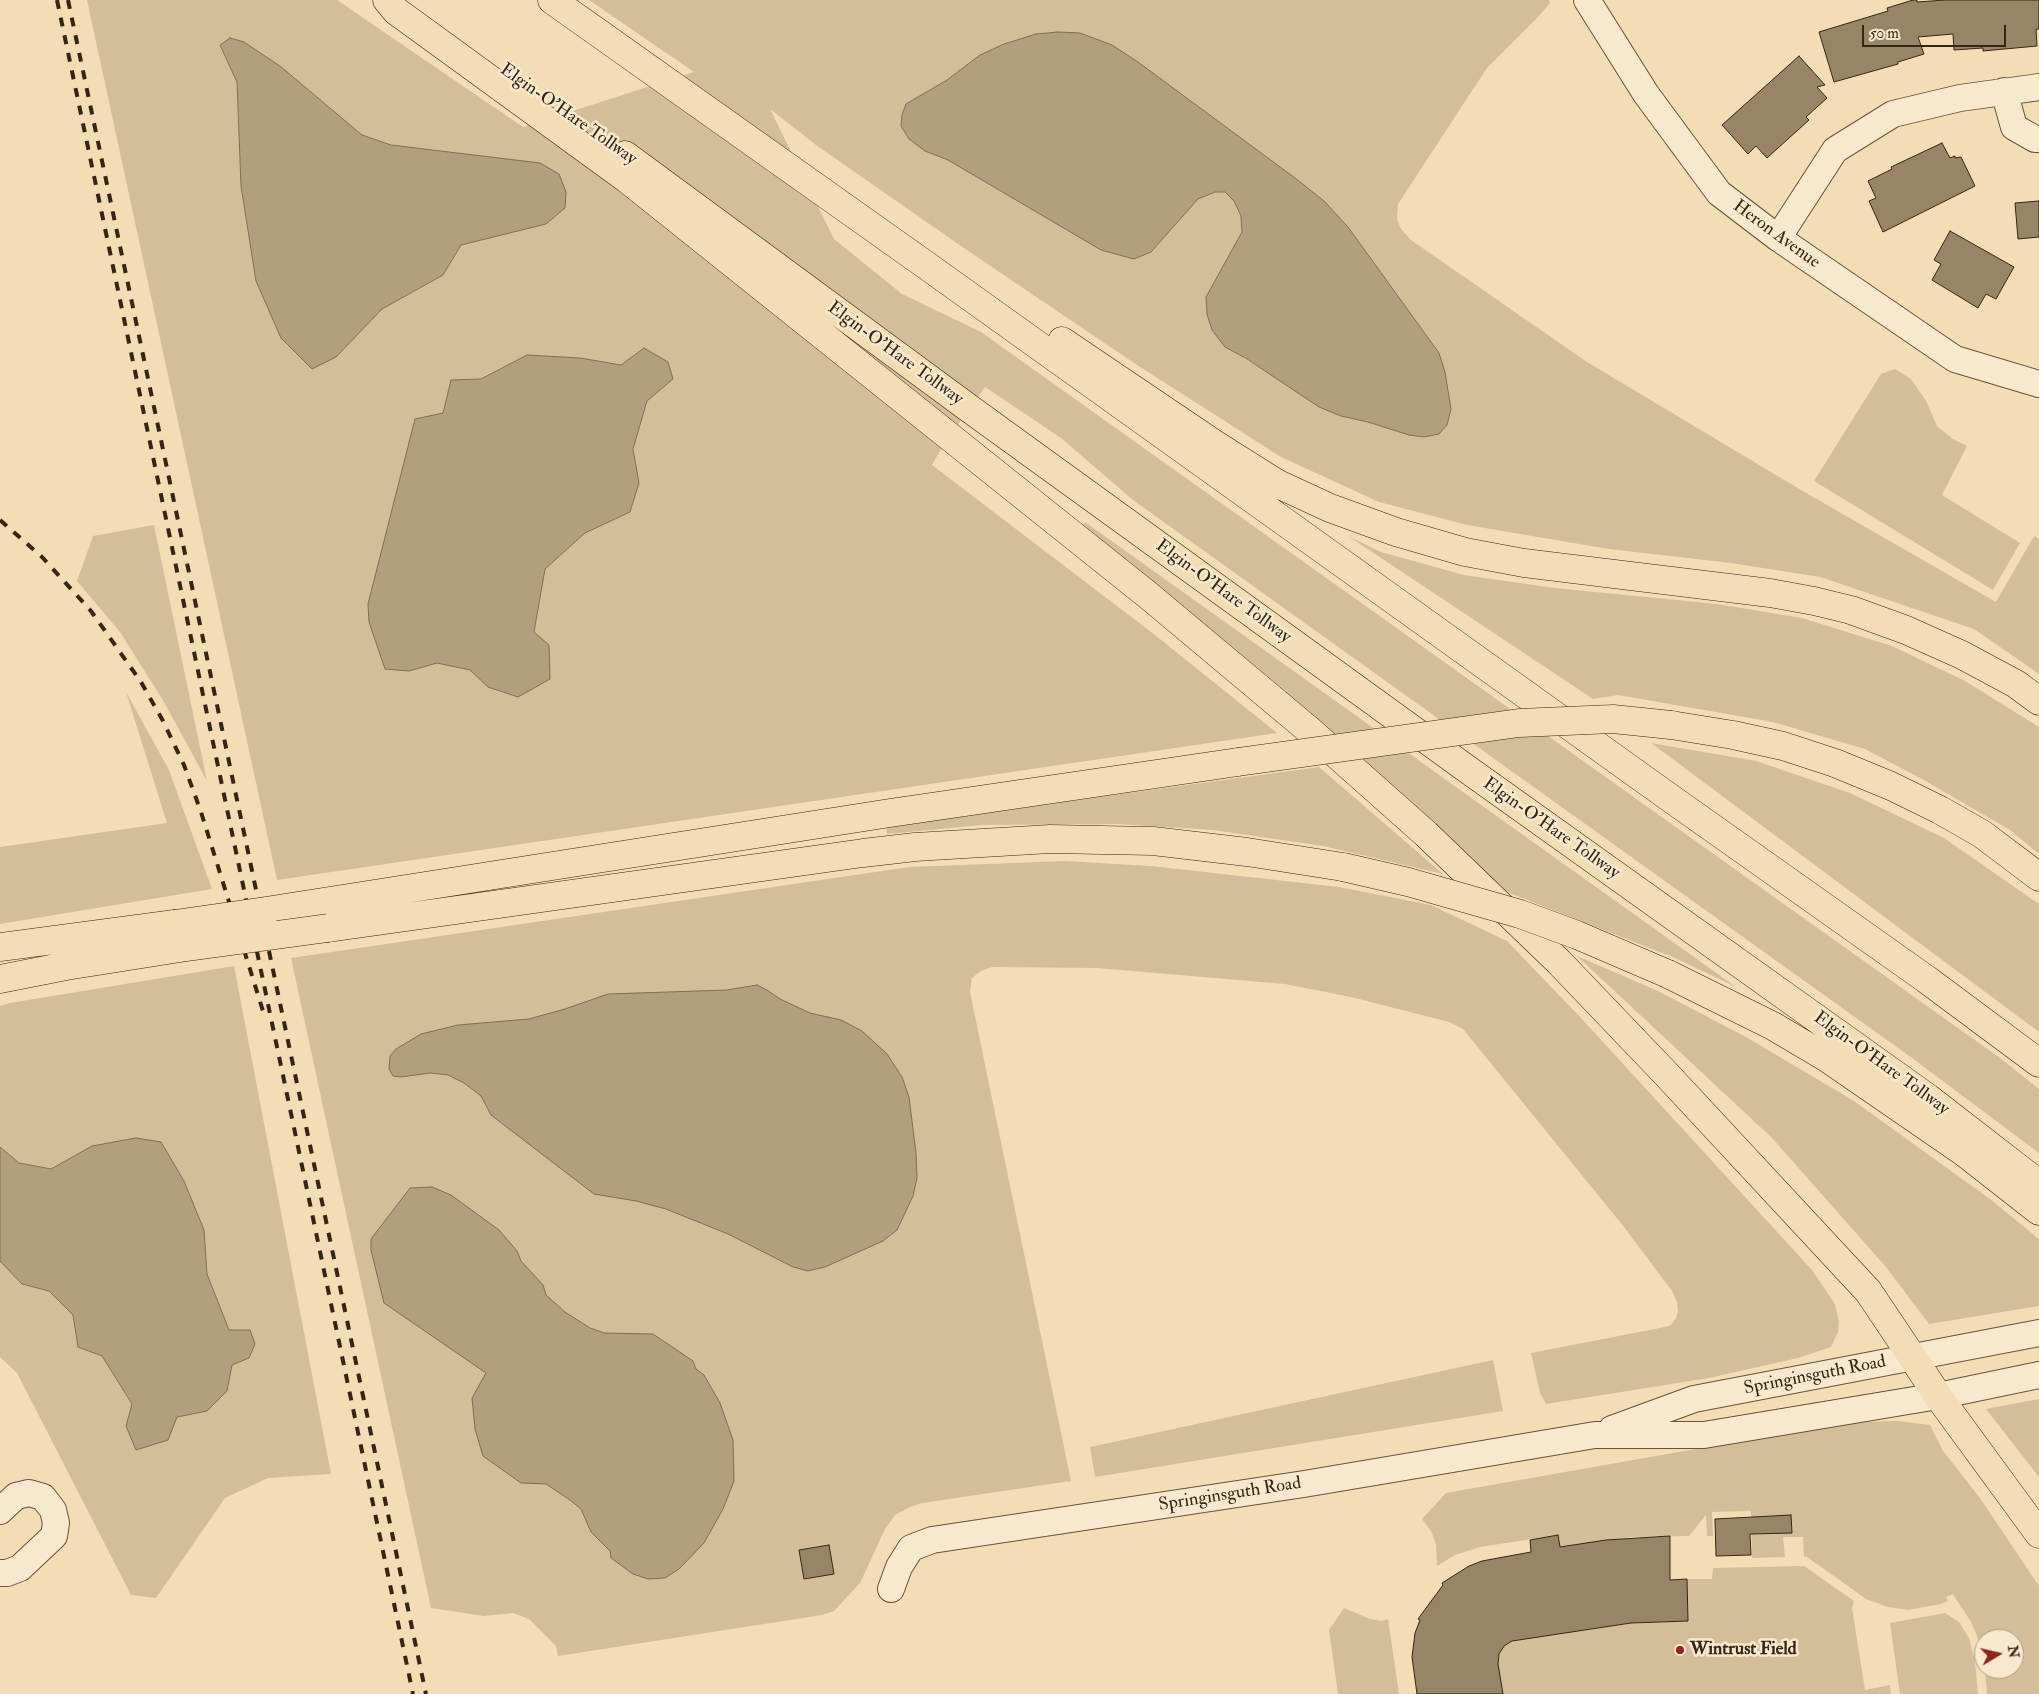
<!DOCTYPE html>
<html>
<head>
<meta charset="utf-8">
<style>
	body { margin:0 }
	#map { position:relative; width:2039px; height:1694px; overflow:hidden; background:#f4ddb4; font-family:"IM FELL Double Pica",serif }
	canvas { display:block }
	.north { position:absolute; left:1974px; top:1629px; width:50px; height:50px; box-sizing:border-box; background:#f8e9ce; border:1px solid #aa9b84; border-radius:50%; rotate:81deg; font-size:14px; font-weight:700; line-height:20px; text-align:center; color:#352515 }
	.north::after { content:''; display:block; margin:auto; width:18px; height:22px; background:#8f2418; clip-path:polygon(50% 0,100% 100%,50% 72%,0 100%) }
	.scale { position:absolute; left:1862px; top:25px; width:144px; height:22px; box-sizing:border-box; border:2px solid #352515; border-top:0; padding-left:6px; font-size:15px; line-height:18px; white-space:nowrap; color:#352515; -webkit-text-stroke:4px #f8e9ce; paint-order:stroke }
</style>
</head>
<body>
<div id="map">
<canvas width="2039" height="1694"></canvas>
<div class="north">N</div>
<div class="scale">50 m</div>
</div>
<script>
const ctx = document.querySelector('canvas').getContext('2d');
ctx.lineJoin = 'round';
function fillPath(path, color) {
  ctx.fillStyle = color;
  ctx.fill(path, 'evenodd');
}
function shape(rows) {
  const path = new Path2D();
  for (const r of rows) {
    path.moveTo(r[0], r[1]);
    for (let i = 2; i < r.length; i += 2) path.lineTo(r[i], r[i + 1]);
  }
  return path;
}
function strokePath(path, color, width, dash) {
  ctx.strokeStyle = color;
  ctx.lineWidth = width;
  ctx.lineCap = dash ? 'butt' : 'round';
  ctx.setLineDash(dash || []);
  ctx.stroke(path);
}
function drawText(font, color, halo, rows, align = 'center') {
  ctx.font = font + ' "IM FELL Double Pica",serif';
  ctx.lineWidth = 5;
  ctx.setLineDash([]);
  ctx.textBaseline = 'middle';
  ctx.strokeStyle = halo;
  ctx.fillStyle = color;
  for (const [text, x, y, turn = 0] of rows) {
    ctx.save();
    ctx.translate(x, y);
    ctx.rotate((+turn || 0) * Math.PI / 180);
    ctx.textAlign = isNaN(turn) ? turn : align;
    if (halo) ctx.strokeText(text, 0, 0);
    ctx.fillText(text, 0, 0);
    ctx.restore();
  }
}
fillPath(shape([
	[87,0,337,0,523,127,694,72,589,0,1549,0,1550,3,1537,18,1487,68,1398,204,1397,219,1401,229,1411,240,1587,362,1801,490,1996,602,2034,536,2039,539,2039,674,1974,629,1820,577,1731,563,1609,549,1467,525,1379,502,1281,457,1137,365,958,244,816,145,770,109,834,239,902,294,981,332,2000,1058,2039,1089,2039,1153,1912,1058,1133,500,1061,438,985,387,942,447,932,465,1155,635,1277,733,277,880],
	[1036,34,1112,45,1138,62,1295,178,1348,227,1439,353,1448,388,1451,409,1447,425,1439,434,1424,437,1409,435,1368,422,1341,416,1225,347,1235,247,1242,232,1241,216,1234,201,1224,192,1215,192,1198,199,1151,252,1134,259,948,160,925,151,909,139,901,126,902,115,906,104,947,80,980,55,1004,44],
	[244,42,280,66,362,135,391,145,460,154,546,224,461,245,443,275,382,309,336,357,256,281,241,186,237,82,220,45],
	[644,348,673,379,647,401,633,449,639,483,630,512,585,533,545,569,534,633,488,687,470,670,437,663,385,669,369,622,368,604,375,580,443,413,451,381,481,379,527,355,580,358,621,365],
	[1895,369,1911,379,1926,401,1937,426,1953,439,1967,446,1942,495,2020,543,1993,590,1814,481,1881,374],
	[1085,522,1736,987,1675,958,1507,892,1394,787,1271,679,1082,525],
	[154,525,207,781,164,702,120,632,77,581,93,536],
	[1348,536,1381,552,1464,575,1555,588,1717,604,1802,618,1892,646,1965,681,2039,727,2039,854,2010,830,1922,779,1865,749,1773,722,1618,695,1593,699],
	[126,692,169,770,212,889,0,924,0,847,167,823],
	[1651,743,1756,761,1850,793,1944,838,2036,902,2039,904,2039,1032],
	[1319,767,1443,874,1323,846,1213,830,1117,824,982,825,887,834,886,826],
	[1065,861,1151,866,1339,887,1431,905,1507,941,1581,1018,1812,1270,1835,1304,1839,1322,1838,1332,1831,1347,1798,1358,1709,1378,1546,1404,1540,1393,1531,1353,1665,1327,1671,1325,1676,1318,1678,1311,1677,1302,1672,1291,1624,1227,1463,1029,1449,1022,1351,997,1285,984,1097,968,992,967,981,971,972,978,970,992,1071,1481,922,1503,910,1507,895,1515,885,1529,860,1583,834,1611,822,1615,558,1656,556,1646,529,1619,513,1613,484,1616,431,1608,291,958,909,867],
	[828,1545,833,1574,804,1579,799,1550],
	[1577,956,1658,991,1746,1037,1854,1101,1990,1199,2039,1239,2039,1306,1929,1324,1886,1267,1772,1138],
	[234,966,331,1474,268,1478,225,1498,156,1598,131,1595,17,1373,0,1357,0,1261,22,1284,49,1291,73,1315,78,1347,102,1356,132,1405,126,1426,207,1411,227,1391,232,1365,249,1358,229,1330,207,1274,204,1230,184,1181,161,1142,92,1146,51,1169,19,1163,0,1147,0,1006,10,1003],
	[1493,1360,1503,1411,1095,1477,1090,1447],
	[2039,1399,2039,1477,1986,1409],
	[1898,1421,1930,1425,1943,1451,1980,1498,2039,1586,2039,1694,1987,1694,1985,1669,2014,1669,2014,1639,1984,1639,1984,1664,1977,1636,1971,1622,1953,1594,1946,1597,1948,1601,1941,1604,1908,1610,1888,1607,1866,1599,1807,1557,1804,1557,1803,1537,1783,1537,1785,1557,1752,1558,1751,1511,1712,1512,1713,1536,1707,1536,1706,1515,1689,1536,1630,1537,1560,1548,1558,1535,1480,1547,1455,1555,1437,1566,1436,1544,1431,1531,1422,1519,1446,1493,1798,1431,1857,1422],
	[1804,1566,1854,1601,1852,1608,1865,1690,1890,1685,1891,1694,1503,1694,1498,1664,1499,1654,1504,1646,1512,1641,1631,1623,1687,1621,1687,1579,1712,1579,1713,1568],
	[1344,1608,1370,1619,1382,1621,1388,1619,1399,1694,1338,1694,1329,1630],
	[1945,1613,1959,1622,1969,1638,1975,1662,1978,1694,1900,1694,1890,1623]
]), '#d4be99');
const water = shape([
	[1058,32,1080,33,1112,45,1138,62,1295,178,1324,201,1348,227,1439,353,1445,372,1451,409,1447,425,1439,434,1424,437,1409,435,1368,422,1341,416,1319,407,1247,359,1225,347,1212,330,1207,314,1206,297,1242,232,1241,216,1234,201,1225,192,1215,192,1198,199,1151,252,1134,259,1101,250,948,160,925,151,909,139,901,126,902,115,906,104,947,80,980,55,1004,44,1036,34,1058,32],
	[230,38,244,42,280,66,362,135,391,145,540,163,559,174,566,192,565,208,546,224,461,245,443,275,382,309,336,357,312,369,281,338,256,281,241,186,237,82,220,45,230,38],
	[644,348,668,362,673,379,647,401,633,449,639,483,630,512,585,533,545,569,534,632,549,645,550,679,518,697,488,687,470,670,437,663,409,671,385,669,369,622,368,604,415,419,443,413,451,380,481,379,527,355,580,358,621,365,644,348],
	[757,985,767,990,780,999,810,1013,841,1020,862,1031,887,1054,902,1077,909,1097,916,1153,917,1178,913,1196,897,1230,883,1241,825,1267,808,1271,793,1267,728,1234,666,1209,636,1201,594,1194,491,1115,481,1096,464,1083,448,1075,430,1073,401,1077,393,1076,389,1069,390,1056,396,1049,421,1034,458,1025,529,1019,565,1009,608,994,727,990,757,985],
	[136,1138,161,1142,184,1181,204,1230,207,1274,229,1330,250,1330,255,1344,249,1358,232,1365,227,1391,207,1411,177,1417,168,1440,136,1450,126,1426,132,1404,102,1356,78,1347,73,1315,49,1291,22,1284,0,1261,0,1147,19,1163,51,1169,92,1146,136,1138],
	[432,1187,451,1195,499,1230,517,1251,521,1261,543,1285,546,1295,565,1312,590,1328,604,1333,653,1334,693,1361,696,1369,704,1375,720,1403,733,1440,734,1481,723,1509,704,1543,679,1569,665,1578,648,1579,633,1574,611,1558,610,1551,591,1532,581,1509,570,1500,546,1484,521,1483,483,1456,475,1429,472,1398,486,1373,384,1303,371,1250,371,1239,410,1188,432,1187]
]);
fillPath(water, '#b39e7e');
strokePath(water, '#816e54', 1);
const building = shape([
	[1913,0,1917,0,1917,2,1945,0,2039,0,2039,29,2036,29,2037,46,1983,51,1983,48,1954,50,1953,34,1918,37,1924,54,1898,62,1898,64,1834,82,1819,32,1888,11,1887,8,1913,0],
	[1799,56,1825,85,1817,87,1827,98,1806,117,1809,120,1767,158,1756,146,1748,154,1722,125,1799,56],
	[1942,143,1950,158,1955,156,1955,158,1961,157,1975,186,1883,232,1869,201,1876,198,1868,181,1892,169,1891,167,1942,143],
	[2039,201,2039,237,2018,239,2015,203,2039,201],
	[1950,231,2014,267,1996,299,1986,294,1978,308,1932,280,1941,264,1934,260,1950,231],
	[1791,1515,1792,1533,1750,1534,1751,1555,1716,1556,1715,1519,1791,1515],
	[1558,1535,1560,1547,1606,1540,1670,1536,1670,1580,1687,1579,1688,1621,1631,1623,1512,1641,1504,1646,1499,1654,1498,1664,1503,1694,1417,1694,1412,1657,1415,1633,1420,1620,1418,1619,1443,1585,1442,1583,1469,1566,1482,1561,1531,1552,1530,1540,1558,1535],
	[829,1545,834,1574,804,1579,799,1550,829,1545]
]);
fillPath(building, '#988568');
strokePath(building, '#352515', 1);
const minor = shape([
	[1587,0,1646,94,1719,193,1778,238,1955,359,2039,384],
	[2004,91,2014,127,2035,139,2039,139],
	[1778,238,1835,150,1893,114,1960,98,2039,87],
	[1612,1429,1694,1399,2039,1333],
	[0,1511,16,1496,29,1493,43,1497,53,1510,56,1523,54,1536,20,1568,7,1573,0,1573],
	[891,1589,899,1567,911,1548,932,1540,1304,1484,1595,1435,1704,1435,1938,1396,2039,1375]
]);
const major = shape([
	[1913,1358,1938,1396,2039,1534]
]);
const highway = shape([
	[387,0,396,11,627,179,1149,596,1309,730,1426,834,1559,962,1668,1076,1868,1291,1913,1358],
	[552,0,923,263,1673,800,1926,979,2039,1063],
	[625,155,970,409,1467,769,1928,1098,2039,1184],
	[1062,341,1216,445,1278,484,1330,508,1396,532,1465,552,1524,563,1770,593,1814,601,1851,610,1906,630,1962,655,2016,684,2039,701],
	[1671,725,1733,735,1783,746,1835,763,1891,786,1940,810,1982,834,2039,877],
	[266,911,890,813,1238,762],
	[328,928,863,853,915,847,1050,839,1153,841,1247,852,1343,867],
	[0,947,175,924],
	[1668,974,1773,1026,1827,1058,1965,1153,2039,1211],
	[0,979,66,966,180,948]
]);
strokePath(minor, '#65533d', 28);
strokePath(major, '#352515', 29);
strokePath(highway, '#352515', 29);
strokePath(minor, '#f8e9ce', 26);
strokePath(major, '#f4ddb4', 28);
strokePath(highway, '#f4ddb4', 28);
strokePath(shape([
	[57,0,413,1694],
	[68,0,426,1694],
	[0,520,42,557,91,611,141,682,163,721,184,765,201,812,263,1011]
]), '#352515', 4, [9, 9]);
const highwayBridge = shape([
	[1238,762,1519,723,1613,719,1671,725],
	[1343,867,1408,882,1520,914,1577,935,1668,974],
	[175,924,266,911],
	[180,948,328,928]
]);
strokePath(highwayBridge, '#352515', 29, []);
strokePath(highwayBridge, '#f4ddb4', 28);
for (const [x, y, r, color] of [
	[1680,1650,5,"#8f2418"]
]) {
  const dot = new Path2D();
  dot.arc(x, y, r, 0, 2 * Math.PI);
  ctx.fillStyle = color;
  ctx.fill(dot);
  strokePath(dot, '#f8e9ce', 2);
}
drawText('18px', '#352515', '#f8e9ce', [
	["Elgin-O'Hare Tollway",568,115,35],
	["Heron Avenue",1776,235,36],
	["Elgin-O'Hare Tollway",895,354,36],
	["Elgin-O'Hare Tollway",1223,592,36],
	["Elgin-O'Hare Tollway",1551,829,35],
	["Elgin-O'Hare Tollway",1881,1064,36],
	["Springinsguth Road",1815,1376,-11],
	["Springinsguth Road",1230,1495,-9]
]);
drawText('bold 18px', '#352515', '#f8e9ce', [
	["Wintrust Field",1690,1650]
], 'left');
</script>
</body>
</html>
